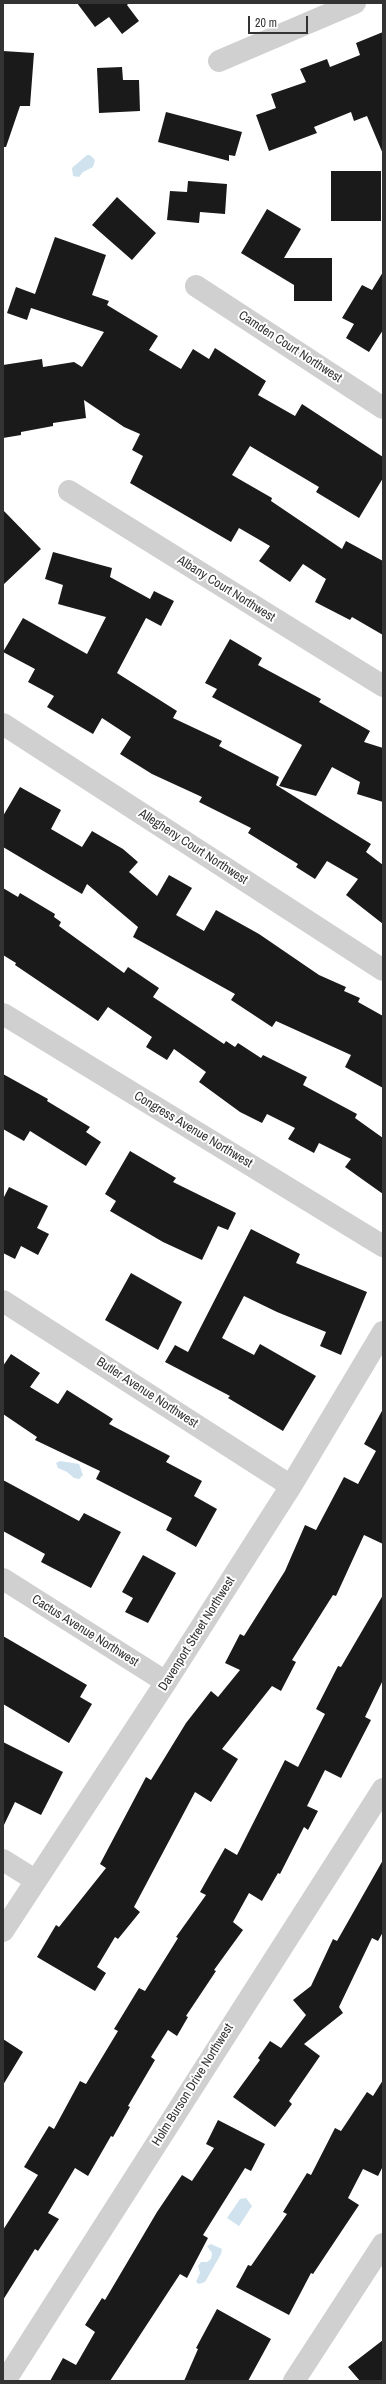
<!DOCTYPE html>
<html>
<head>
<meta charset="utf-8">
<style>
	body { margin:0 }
	#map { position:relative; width:386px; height:2384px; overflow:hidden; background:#fff; font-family:"Archivo Narrow",sans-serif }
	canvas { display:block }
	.frame { position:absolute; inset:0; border:4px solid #333; pointer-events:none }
	.scale { position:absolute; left:248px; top:16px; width:60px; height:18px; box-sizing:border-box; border:2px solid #333; border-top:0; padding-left:5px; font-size:12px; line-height:14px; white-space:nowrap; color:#333; -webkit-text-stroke:3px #fff; paint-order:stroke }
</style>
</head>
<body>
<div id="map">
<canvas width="386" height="2384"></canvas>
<div class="frame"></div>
<div class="scale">20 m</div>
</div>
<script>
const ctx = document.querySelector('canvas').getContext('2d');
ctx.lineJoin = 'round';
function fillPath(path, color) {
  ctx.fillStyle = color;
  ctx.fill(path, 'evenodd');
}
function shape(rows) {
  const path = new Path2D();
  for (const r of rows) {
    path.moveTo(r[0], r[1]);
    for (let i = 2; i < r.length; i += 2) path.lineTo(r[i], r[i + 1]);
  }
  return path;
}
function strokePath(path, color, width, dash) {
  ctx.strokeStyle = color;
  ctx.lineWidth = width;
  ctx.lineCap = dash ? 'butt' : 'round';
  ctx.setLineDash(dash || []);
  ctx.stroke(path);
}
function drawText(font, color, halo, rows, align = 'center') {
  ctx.font = font + ' "Archivo Narrow",sans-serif';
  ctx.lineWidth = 4;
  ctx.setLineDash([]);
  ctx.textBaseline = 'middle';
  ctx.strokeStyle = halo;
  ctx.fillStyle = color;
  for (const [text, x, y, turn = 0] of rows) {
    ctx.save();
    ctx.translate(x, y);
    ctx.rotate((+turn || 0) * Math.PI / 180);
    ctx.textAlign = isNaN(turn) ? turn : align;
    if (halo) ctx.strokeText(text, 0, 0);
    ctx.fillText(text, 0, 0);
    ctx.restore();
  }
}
fillPath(shape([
	[87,155,90,155,95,160,93,167,83,172,79,177,73,176,72,168],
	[60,1461,79,1464,83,1475,79,1479,74,1478,67,1472,58,1468,56,1463],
	[246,2198,252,2206,239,2226,227,2218,240,2199],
	[211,2244,222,2249,221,2254,205,2282,199,2284,196,2282,200,2273,198,2266,201,2262,207,2262,211,2259,212,2253,207,2246]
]), '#cfe2ee');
fillPath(shape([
	[77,3,129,3,127,5,139,21,122,34,109,17,95,27],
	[383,32,383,154,367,116,354,121,351,112,314,127,317,133,269,151,256,115,276,108,271,94,306,82,300,69,327,59,330,67,360,55,356,43],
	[3,51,34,53,30,106,20,106,6,147,3,147],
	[122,67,123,80,139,80,140,111,99,113,97,68],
	[166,112,242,132,235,156,229,155,229,161,158,142],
	[331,171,381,171,381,221,331,221],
	[188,181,227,184,225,214,200,212,199,223,167,220,170,191,187,192],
	[117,197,156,233,132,260,92,225],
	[267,209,301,229,284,258,332,258,332,301,294,301,294,285,241,253],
	[55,237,106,255,92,295,109,301,107,305,158,336,149,350,181,369,193,349,209,359,215,348,266,381,258,395,295,416,302,404,383,457,383,478,359,518,316,492,319,487,250,446,232,475,272,498,271,501,342,549,346,541,383,561,383,635,352,617,350,620,315,602,326,579,303,564,290,582,259,561,270,546,239,528,231,542,130,483,143,456,132,450,140,434,124,427,84,400,86,418,53,423,53,426,21,432,21,435,3,438,3,365,42,359,43,367,74,362,82,367,104,332,31,308,27,320,7,313,16,287,35,294],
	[383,272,383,330,369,352,346,338,354,324,342,318,362,285,372,290],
	[3,510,41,549,3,585],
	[53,552,112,568,110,577,150,599,154,591,174,601,161,626,146,618,117,673,177,711,173,718,222,741,219,746,279,777,276,785,371,844,366,852,383,865,383,924,346,895,358,879,327,861,315,879,296,867,298,864,248,833,251,828,199,802,202,797,152,774,120,754,131,737,102,718,93,734,47,707,54,696,28,682,35,669,3,652,23,618,87,654,106,617,58,604,63,585,45,579],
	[230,639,262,658,258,665,321,699,319,702,370,731,364,742,383,748,383,802,357,794,360,782,332,767,316,796,279,786,302,745,212,697,217,689,205,683],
	[20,787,61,810,51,829,82,847,92,831,123,849,138,862,129,872,157,896,169,875,192,888,176,915,204,931,216,910,259,934,319,975,346,987,344,991,360,998,358,1002,383,1016,383,1088,345,1067,351,1055,276,1021,272,1027,231,1000,235,994,133,937,138,927,87,884,82,894,3,847,3,816],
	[3,888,18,897,20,893,55,914,54,917,61,922,59,926,124,973,128,967,159,988,153,997,224,1044,226,1041,235,1047,238,1043,261,1058,263,1055,307,1077,303,1085,357,1114,355,1118,383,1138,383,1194,345,1167,351,1159,319,1143,314,1153,288,1139,295,1128,267,1114,262,1123,240,1112,199,1082,206,1072,174,1049,167,1060,146,1047,152,1037,108,1007,98,1021,15,965,16,963,3,955],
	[3,1074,48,1099,47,1101,90,1127,86,1132,101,1142,86,1166,30,1131,24,1141,3,1129],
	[130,1151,176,1178,173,1182,236,1213,228,1230,218,1226,202,1260,163,1242,110,1211,116,1201,105,1194],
	[9,1187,48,1206,37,1228,49,1234,38,1255,21,1246,15,1259,3,1253,3,1199],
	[251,1229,300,1254,296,1263,367,1292,341,1355,320,1346,326,1332,277,1312,244,1296,222,1338,254,1355,260,1344,316,1376,283,1431,228,1398,230,1396,165,1362,175,1345,188,1352],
	[131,1273,182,1302,158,1350,105,1320],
	[11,1354,40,1373,30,1387,58,1404,67,1390,113,1419,109,1424,170,1456,166,1462,202,1481,194,1496,217,1509,196,1547,166,1530,172,1518,96,1479,100,1471,35,1440,37,1437,3,1414,3,1366],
	[383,1409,383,1544,364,1535,336,1596,333,1595,292,1660,296,1662,281,1691,272,1686,222,1749,238,1759,211,1802,195,1792,134,1907,140,1912,118,1939,115,1937,97,1967,106,1973,95,1991,37,1957,56,1925,59,1927,106,1868,100,1864,146,1777,151,1780,186,1723,211,1691,218,1697,240,1670,225,1663,240,1634,244,1636,285,1571,305,1525,316,1530,344,1477,358,1484,376,1451,364,1444],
	[3,1480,79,1521,84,1513,121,1532,91,1588,41,1562,45,1554,3,1531],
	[143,1555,176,1573,148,1623,125,1612,133,1598,122,1592],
	[383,1595,383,1680,365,1717,371,1720,341,1778,325,1770,307,1806,318,1811,308,1830,304,1827,280,1874,278,1873,262,1901,249,1893,233,1922,243,1930,214,1970,216,1971,186,2016,188,2017,177,2036,168,2030,151,2057,155,2060,128,2106,130,2107,113,2137,111,2136,88,2176,75,2168,48,2213,59,2219,38,2251,35,2249,3,2300,3,2230,38,2175,24,2167,49,2126,54,2129,80,2081,86,2084,118,2031,114,2029,139,1988,145,1991,178,1938,176,1937,206,1895,200,1892,225,1848,237,1855,285,1760,298,1767,325,1714,316,1709,338,1666,341,1667],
	[3,1636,87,1685,80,1697,92,1704,69,1743,3,1704],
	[3,1742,63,1772,41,1815,15,1802,3,1827],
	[383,1860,383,1932,378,1941,372,1938,339,2007,343,2013,304,2044,320,2056,289,2101,292,2104,275,2127,233,2097,260,2060,258,2058,270,2041,281,2048,306,2015,293,2000,311,1986,333,1939,337,1941],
	[3,2039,23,2052,3,2085],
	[383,2080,383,2166,378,2176,363,2169,348,2198,359,2205,313,2274,311,2273,289,2315,236,2287,248,2265,251,2266,287,2214,283,2212,307,2173,311,2175,335,2128,341,2131,367,2092,373,2096],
	[218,2120,265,2144,251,2171,245,2168,203,2235,208,2238,187,2278,180,2274,110,2381,50,2381,63,2358,76,2365,95,2332,85,2325,102,2298,105,2300,157,2212,182,2175,192,2181,214,2148,206,2144],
	[217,2309,271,2339,248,2381,184,2381,198,2349,196,2348],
	[383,2340,383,2381,360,2381,348,2367]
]), '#1a1a1a');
strokePath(shape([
	[219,61,355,3],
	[196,286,383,408],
	[69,491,383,686],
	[3,724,383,970],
	[3,1014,383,1246],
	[3,1301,291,1486],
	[3,1579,166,1682],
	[3,1860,35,1880],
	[3,1931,166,1682,291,1486,383,1332],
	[5,2381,383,1789],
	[294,2381,383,2244]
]), '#d0d0d0', 22);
drawText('13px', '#333', '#fff', [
	["Camden Court Northwest",290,347,33],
	["Albany Court Northwest",226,589,32],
	["Allegheny Court Northwest",193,847,33],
	["Congress Avenue Northwest",193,1130,31],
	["Butler Avenue Northwest",147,1393,33],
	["Cactus Avenue Northwest",85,1631,32],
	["Davenport Street Northwest",197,1634,-58],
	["Holm Burson Drive Northwest",193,2085,-58]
]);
</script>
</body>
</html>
